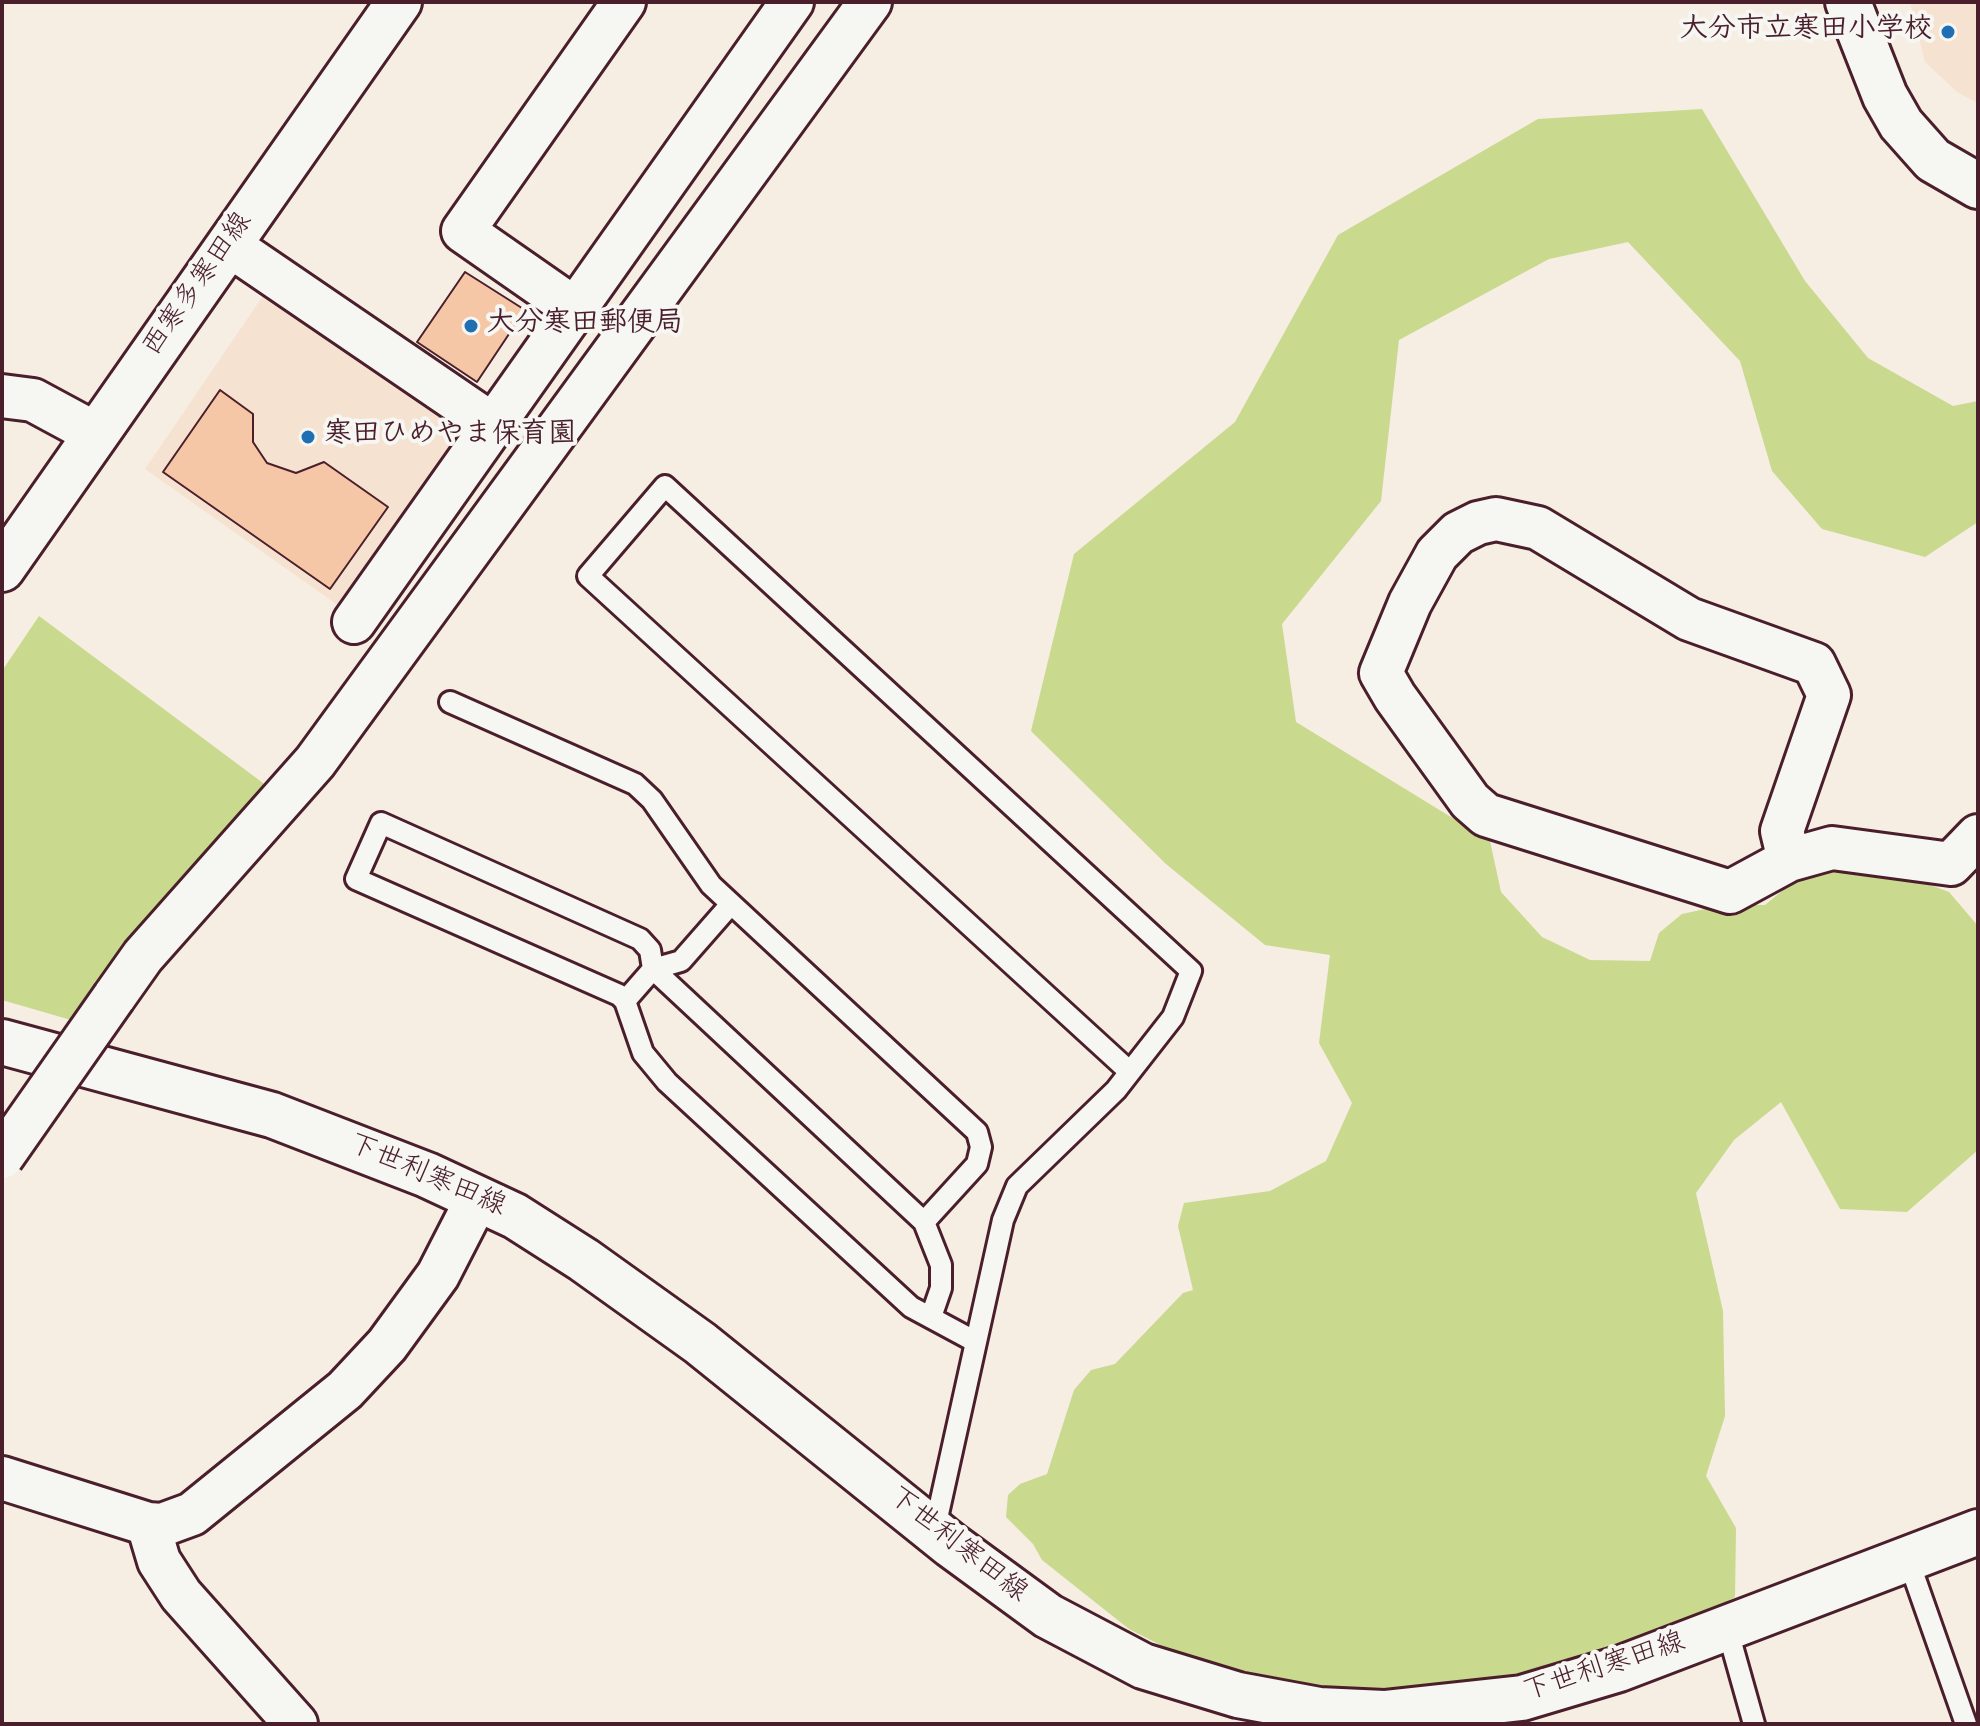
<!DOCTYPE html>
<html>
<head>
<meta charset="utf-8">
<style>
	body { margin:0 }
	#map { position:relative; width:1980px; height:1726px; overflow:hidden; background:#f6ede3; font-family:Dekko,sans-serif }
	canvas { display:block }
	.frame { position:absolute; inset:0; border:4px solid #4a1f2b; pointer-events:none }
</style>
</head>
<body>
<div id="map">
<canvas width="1980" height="1726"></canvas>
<div class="frame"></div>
</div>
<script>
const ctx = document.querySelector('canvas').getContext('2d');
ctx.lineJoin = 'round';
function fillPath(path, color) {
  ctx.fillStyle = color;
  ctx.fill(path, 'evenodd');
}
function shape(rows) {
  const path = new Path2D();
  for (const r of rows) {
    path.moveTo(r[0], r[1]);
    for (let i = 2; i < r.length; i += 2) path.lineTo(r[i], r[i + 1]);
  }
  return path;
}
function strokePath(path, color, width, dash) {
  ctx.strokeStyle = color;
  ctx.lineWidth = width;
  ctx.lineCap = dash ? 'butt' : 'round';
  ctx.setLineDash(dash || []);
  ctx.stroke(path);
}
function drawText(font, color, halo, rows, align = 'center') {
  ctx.font = font + ' Dekko,"Klee One",sans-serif';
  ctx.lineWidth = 8;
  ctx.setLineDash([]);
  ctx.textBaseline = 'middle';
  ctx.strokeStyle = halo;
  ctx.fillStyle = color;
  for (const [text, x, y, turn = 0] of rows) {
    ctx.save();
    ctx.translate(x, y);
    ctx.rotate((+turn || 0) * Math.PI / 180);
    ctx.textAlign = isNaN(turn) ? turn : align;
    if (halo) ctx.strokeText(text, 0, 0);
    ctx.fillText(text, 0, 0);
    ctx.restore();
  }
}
fillPath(shape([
	[1910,2,1978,2,1978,103,1957,92,1925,62],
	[267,290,445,415,454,460,349,613,145,469]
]), '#f6e2d1');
fillPath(shape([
	[1702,109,1805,281,1868,358,1953,406,1978,401,1978,522,1925,557,1822,529,1772,471,1740,361,1628,242,1549,259,1399,340,1381,501,1282,624,1296,722,1490,841,1501,892,1542,937,1590,960,1650,961,1659,933,1682,914,1724,905,1765,905,1799,877,1841,867,1917,880,1949,892,1978,926,1978,1150,1907,1212,1840,1209,1781,1102,1734,1140,1696,1193,1723,1311,1725,1416,1706,1476,1736,1528,1735,1597,1629,1666,1420,1697,1276,1691,1176,1653,1129,1629,1042,1560,1033,1544,1006,1517,1008,1495,1020,1484,1047,1474,1074,1390,1091,1370,1115,1364,1183,1293,1193,1290,1178,1226,1184,1203,1270,1191,1326,1161,1352,1103,1319,1043,1330,955,1265,945,1166,864,1031,731,1074,554,1235,422,1338,235,1538,119],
	[39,616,271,789,78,1022,2,1000,2,671]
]), '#c9d98e');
const building = shape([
	[465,272,525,310,477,382,417,342,465,272],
	[220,390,253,414,253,442,267,463,296,473,324,462,388,507,330,589,163,472,220,390]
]);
fillPath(building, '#f6c7a6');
strokePath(building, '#4a1f2b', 2);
const lane = shape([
	[450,702,635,784,652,800,711,885,977,1132,981,1147,977,1164,924,1222],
	[653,969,924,1222,941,1265,941,1288,931,1317],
	[653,969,681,961,731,904],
	[625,1001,619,995,356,879,381,823,640,939,650,950,653,969,625,1001,643,1053,667,1082,911,1307,976,1342],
	[934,1532,1003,1220,1017,1186,1116,1090,1130,1072,1173,1017,1191,971,665,486,588,576,1130,1072],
	[1908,1559,1966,1724],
	[1727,1628,1754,1724]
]);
const street = shape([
	[229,245,493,425],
	[575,309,463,231,624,2],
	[2,396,33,400,96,434],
	[354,622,792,2],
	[1789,860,1782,831,1829,695,1814,664,1689,619,1538,528,1496,519,1478,523,1458,533,1437,554,1410,603,1381,673,1395,697,1470,801,1486,815,1730,892,1789,860,1832,848,1951,864,1978,836],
	[114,997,143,956,315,762,870,2],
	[2,1478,148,1524,162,1525,192,1514,345,1390,387,1345,438,1275,477,1199],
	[148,1524,159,1561,181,1595,296,1724]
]);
const secondary = shape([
	[1848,2,1885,96,1901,124,1933,160,1978,186],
	[2,569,399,2],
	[2,1042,272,1115,427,1175,515,1216,584,1260,700,1343,951,1545,1048,1616,1143,1666,1238,1695,1319,1710,1384,1713,1522,1698,1619,1669,1978,1532]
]);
strokePath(lane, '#4a1f2b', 26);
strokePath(street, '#4a1f2b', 48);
strokePath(secondary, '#4a1f2b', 50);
strokePath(lane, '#f6f6f2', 20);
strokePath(street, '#f6f6f2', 42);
strokePath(secondary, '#f6f6f2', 44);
const streetBridge = shape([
	[2,1157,114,997]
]);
strokePath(streetBridge, '#4a1f2b', 48, []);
strokePath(streetBridge, '#f6f6f2', 42);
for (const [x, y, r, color] of [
	[1948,32,8,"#1f6fb2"],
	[471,326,8,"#1f6fb2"],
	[308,437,8,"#1f6fb2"]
]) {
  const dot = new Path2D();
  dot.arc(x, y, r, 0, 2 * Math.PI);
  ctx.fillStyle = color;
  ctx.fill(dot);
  strokePath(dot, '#f6f6f2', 3);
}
drawText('bold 28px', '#4a1f2b', '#f6f6f2', [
	["大分市立寒田小学校",1932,32,"right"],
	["大分寒田郵便局",487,326],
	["寒田ひめやま保育園",324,437]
], 'left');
drawText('28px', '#4a1f2b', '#f6f6f2', [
	["西寒多寒田線",200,286,-55],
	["下世利寒田線",426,1178,23],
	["下世利寒田線",956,1547,38],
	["下世利寒田線",1605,1670,-18]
]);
</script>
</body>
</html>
